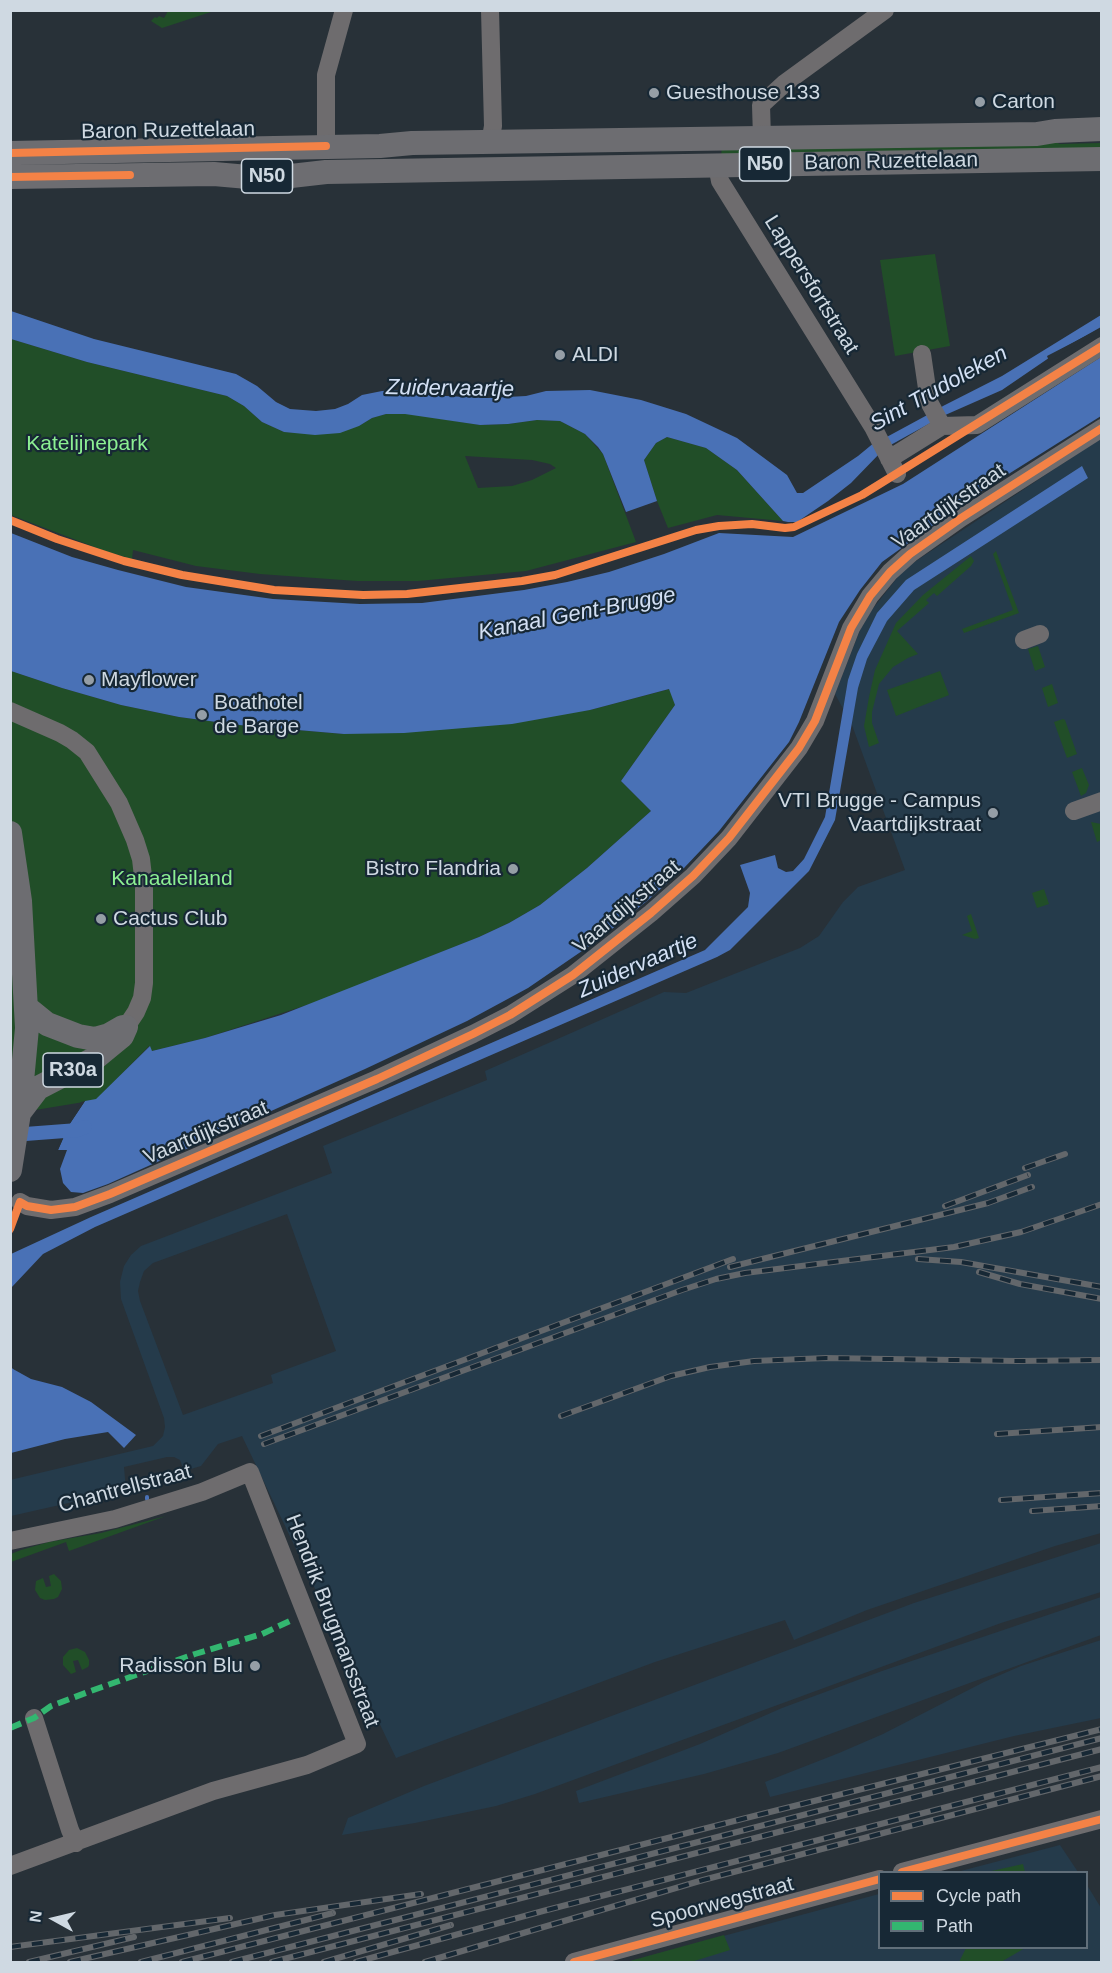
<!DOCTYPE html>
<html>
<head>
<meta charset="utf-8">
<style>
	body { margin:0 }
	#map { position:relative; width:1112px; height:1973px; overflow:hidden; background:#283138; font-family:Arial,sans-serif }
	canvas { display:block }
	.frame { position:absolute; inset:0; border:12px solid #cfd9e2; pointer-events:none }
	.legend { position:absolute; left:878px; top:1871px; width:210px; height:78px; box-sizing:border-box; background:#172835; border:2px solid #616f7a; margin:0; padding:8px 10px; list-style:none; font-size:18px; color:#cfd9e2 }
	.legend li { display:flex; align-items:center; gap:12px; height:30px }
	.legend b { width:30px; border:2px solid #616f7a }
	.north { position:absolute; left:24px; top:1889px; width:60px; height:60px; -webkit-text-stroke:4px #172835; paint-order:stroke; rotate:278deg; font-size:16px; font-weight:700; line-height:24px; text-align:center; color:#cfd9e2 }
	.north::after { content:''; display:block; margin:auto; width:21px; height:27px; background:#cfd9e2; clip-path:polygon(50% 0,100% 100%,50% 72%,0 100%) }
</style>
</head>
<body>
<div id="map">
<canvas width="1112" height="1973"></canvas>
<div class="frame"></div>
<ul class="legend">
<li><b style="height:8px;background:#f48246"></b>Cycle path</li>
<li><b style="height:8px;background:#33b770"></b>Path</li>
</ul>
<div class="north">N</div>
</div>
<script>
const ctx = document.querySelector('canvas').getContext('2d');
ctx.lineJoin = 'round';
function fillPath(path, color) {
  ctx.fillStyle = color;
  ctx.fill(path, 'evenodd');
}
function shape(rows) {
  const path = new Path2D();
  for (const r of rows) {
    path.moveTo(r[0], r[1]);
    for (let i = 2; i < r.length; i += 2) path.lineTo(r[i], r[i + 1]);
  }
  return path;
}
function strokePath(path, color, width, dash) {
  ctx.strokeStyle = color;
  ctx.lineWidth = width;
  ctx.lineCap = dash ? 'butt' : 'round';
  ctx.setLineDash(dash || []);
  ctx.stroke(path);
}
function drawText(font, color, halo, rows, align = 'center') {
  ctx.font = font + ' Arial,sans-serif';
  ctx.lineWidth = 4.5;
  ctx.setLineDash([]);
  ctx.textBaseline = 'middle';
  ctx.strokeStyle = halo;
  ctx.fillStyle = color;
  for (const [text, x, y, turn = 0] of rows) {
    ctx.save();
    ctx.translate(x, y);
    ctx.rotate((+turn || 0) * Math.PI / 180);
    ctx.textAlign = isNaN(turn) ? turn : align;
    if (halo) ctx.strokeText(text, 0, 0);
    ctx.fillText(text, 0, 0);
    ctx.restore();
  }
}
fillPath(shape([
	[1101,438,1101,1533,1055,1546,867,1610,794,1640,785,1620,655,1662,396,1758,242,1436,218,1444,201,1466,184,1471,180,1460,174,1457,167,1457,124,1467,126,1490,11,1516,10,1480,153,1446,163,1436,165,1427,164,1418,121,1299,120,1282,124,1266,131,1255,141,1246,332,1173,323,1146,487,1080,485,1071,664,992,686,993,800,948,819,936,843,902,858,887,905,870,852,725,835,694,864,620,904,569],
	[287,1214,336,1351,271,1375,273,1383,183,1415,140,1301,138,1291,140,1282,144,1271,153,1263],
	[1101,1543,1101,1592,1001,1623,535,1794,496,1806,415,1823,342,1835,348,1818,424,1786,914,1603],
	[1101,1597,1101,1635,778,1753,704,1774,579,1803,576,1791,700,1744,782,1708,882,1671],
	[1101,1640,1101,1718,1014,1736,770,1797,765,1782,839,1753,883,1734,984,1682,1021,1666],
	[1060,1845,1078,1872,957,1872],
	[1087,1885,1101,1908,1101,1962,627,1962,879,1894,880,1948,1086,1948]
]), '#253b4b');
fillPath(shape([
	[168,11,168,10,214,11,162,28,151,21,155,17,157,18,159,16,164,18],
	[1053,141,1060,144,1102,143,1101,148,721,157,722,146],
	[935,254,950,346,895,356,880,260],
	[11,339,87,362,227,396,244,406,262,422,284,432,298,433,359,426,372,418,386,414,405,413,480,425,508,424,537,420,560,421,585,434,603,454,636,542,526,571,418,581,357,581,260,574,196,566,133,550,132,559,105,551,11,515],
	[465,456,532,460,550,464,556,468,532,480,512,486,478,488],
	[667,437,706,448,737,470,783,521,717,515,668,528,657,501,644,460,656,443],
	[996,551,1019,613,964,633,962,629,1013,610,993,554],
	[971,556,974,561,971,566,937,596,934,593,926,600,929,603,897,631,918,654,908,658,893,667,879,684,872,712,872,723,879,743,869,747,864,726,869,697,875,670,896,623,923,595],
	[1038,646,1045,667,1035,671,1028,649],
	[11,671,62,688,121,705,179,717,239,725,343,734,590,710,670,689,675,705,621,781,651,811,587,868,540,905,509,923,479,937,319,1001,205,1038,152,1051,149,1046,96,1100,11,1114],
	[940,671,949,695,896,716,887,690],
	[1052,684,1058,703,1048,707,1042,688],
	[1063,719,1065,720,1077,754,1067,758,1054,722],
	[1082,768,1089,785,1086,793,1081,796,1072,772],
	[1091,822,1101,824,1101,840,1097,842],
	[1044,889,1049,904,1037,908,1032,893],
	[971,914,979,938,975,939,962,935,972,931,967,916],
	[166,1516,69,1551,66,1542,11,1562,11,1554,21,1550,49,1542,101,1533],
	[54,1574,61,1581,62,1589,58,1597,54,1599,45,1600,40,1598,35,1590,36,1581,43,1578,46,1587,51,1586,49,1576],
	[77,1648,85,1652,89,1660,89,1665,88,1667,82,1670,78,1660,73,1661,76,1672,71,1674,63,1665,63,1657,69,1650],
	[1023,1864,1025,1872,987,1872],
	[724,1935,730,1950,691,1962,626,1962],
	[966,1948,1025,1948,1001,1962,959,1962]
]), '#214e28');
fillPath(shape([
	[11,311,94,339,236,374,257,386,276,402,290,409,316,411,335,409,348,404,362,395,382,391,396,390,425,395,488,398,526,396,546,391,590,390,641,400,686,414,737,438,787,475,797,493,803,493,858,456,875,442,881,452,851,483,828,501,797,522,788,522,783,521,737,470,706,448,667,437,656,443,644,460,657,501,626,512,603,454,598,447,585,434,560,421,537,420,508,424,480,425,405,414,386,414,372,418,359,426,340,433,315,435,284,432,262,422,244,406,227,396,87,362,11,339],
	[1101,315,1101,327,1062,349,1002,390,943,416,940,408,943,406,1002,376],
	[1101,357,1101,416,975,495,882,562,860,590,839,622,799,722,789,742,719,831,684,868,647,901,598,940,528,988,467,1021,365,1069,108,1184,83,1193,71,1192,63,1183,60,1169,67,1150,58,1150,69,1125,85,1101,96,1099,150,1046,152,1051,205,1038,281,1015,479,937,509,923,540,905,587,868,651,811,621,781,675,705,669,689,590,710,512,724,404,733,344,734,239,725,179,717,121,705,62,688,11,671,11,533,72,557,118,570,186,587,273,599,360,604,422,603,524,590,567,582,609,572,664,554,719,533,793,537,903,484],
	[931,413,934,421,887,447,883,439],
	[1082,466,1088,478,914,590,887,621,867,659,858,688,835,820,809,871,730,950,717,957,95,1227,43,1254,11,1288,11,1254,91,1217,705,950,748,907,750,893,740,865,775,855,778,868,786,872,793,871,804,859,825,817,848,680,857,654,877,613,906,580],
	[10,1366,13,1369,31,1379,62,1387,91,1402,136,1435,124,1448,108,1432,65,1439,11,1453]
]), '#4971b6');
fillPath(shape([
	[1101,328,1102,330,1049,361,1047,356],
	[85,1101,69,1125,58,1150,55,1151,67,1124,81,1102]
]), '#283138');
strokePath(shape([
	[147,1497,147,1499]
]), '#4971b6', 4);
strokePath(shape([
	[12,1135,78,1130,85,1127]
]), '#4971b6', 14);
strokePath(shape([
	[490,10,493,126,490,143],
	[762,138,761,105,785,83,885,10],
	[326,146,326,75,344,10],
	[717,165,720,181,873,427,897,474],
	[922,354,929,402,942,426],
	[889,459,942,426,977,425,1102,346],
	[1024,640,1040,634],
	[10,711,60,733,72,740,87,752,119,803,135,840,141,859,144,885,144,983,142,998,136,1012,126,1027],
	[1074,811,1102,801],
	[20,1202,27,1206,51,1210,75,1207,110,1194,377,1079,473,1034,510,1015,573,975,651,913,693,876,729,838,799,748,815,721,851,628,870,596,890,572,910,554,961,518,1102,428],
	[10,1541,115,1519,202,1492,250,1472,357,1744,307,1765,213,1791,10,1866],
	[34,1718,70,1830,76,1843],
	[902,1872,1102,1819],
	[574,1962,880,1879]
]), '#6e6c6e', 18);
strokePath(shape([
	[10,153,380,146,412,143,1037,134,1055,131,1102,129],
	[10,177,214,174,248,177,291,176,326,172,1102,159],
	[10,833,20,901,27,1028,19,1113,10,1170],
	[26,1007,47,1024,78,1036,95,1039,109,1035,123,1027],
	[19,1113,38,1088,94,1059,122,1036,126,1027]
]), '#6d6d71', 24);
const rail = shape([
	[1025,1168,1065,1154],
	[945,1206,1028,1175],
	[918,1259,961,1262,1102,1287],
	[730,1267,988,1203,1032,1187],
	[979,1272,1020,1284,1102,1299],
	[561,1416,671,1376,710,1367,754,1361,826,1358,1017,1361,1102,1360],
	[997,1434,1102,1427],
	[261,1436,733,1259],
	[264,1444,682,1290,716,1279,745,1273,954,1247,1021,1232,1102,1204],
	[1001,1500,1102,1493],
	[1032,1511,1102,1506],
	[10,1947,230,1918],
	[29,1962,134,1937],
	[70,1962,275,1915,421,1894],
	[141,1962,333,1913],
	[182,1962,746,1818,1102,1729],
	[232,1962,1102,1738],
	[272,1962,1102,1749],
	[324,1962,451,1925],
	[356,1962,543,1911,1102,1767],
	[425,1962,703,1880,1102,1776]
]);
strokePath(rail, '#63676b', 6);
strokePath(rail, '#172835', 4, [11]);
strokePath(shape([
	[10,1728,34,1718,51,1706,88,1692,195,1654,262,1634,292,1620]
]), '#33b770', 6, [12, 6]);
strokePath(shape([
	[10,153,326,146],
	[10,177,130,175],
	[10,520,57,539,124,561,182,575,274,590,363,595,407,594,522,581,555,575,696,530,719,526,752,524,785,528,794,527,862,495,1102,346],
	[10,1229,20,1202,27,1206,51,1210,75,1207,110,1194,377,1079,473,1034,510,1015,573,975,651,913,693,876,729,838,799,748,815,721,851,628,870,596,890,572,910,554,961,518,1102,428],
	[902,1872,1102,1819],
	[574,1962,880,1879]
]), '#f48246', 8);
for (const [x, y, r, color] of [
	[654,93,6,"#959ea6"],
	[980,102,6,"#959ea6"],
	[560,355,6,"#959ea6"],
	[89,680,6,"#959ea6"],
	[202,715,6,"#959ea6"],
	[993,813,6,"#959ea6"],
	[513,869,6,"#959ea6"],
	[101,919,6,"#959ea6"],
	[255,1666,6,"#959ea6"]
]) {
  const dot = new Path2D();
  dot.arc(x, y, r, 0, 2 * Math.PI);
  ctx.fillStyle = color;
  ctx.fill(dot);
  strokePath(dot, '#172835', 2);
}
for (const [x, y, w] of [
	[765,164,51],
	[267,176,51],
	[73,1070,60]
]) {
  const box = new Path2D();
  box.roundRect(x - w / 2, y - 17, w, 34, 4.5);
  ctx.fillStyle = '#172835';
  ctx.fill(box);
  strokePath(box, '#cfd9e2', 1.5);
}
drawText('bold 20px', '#cfd9e2', null, [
	["N50",765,164],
	["N50",267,176],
	["R30a",73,1070]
]);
drawText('21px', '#cfd9e2', '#172835', [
	["Guesthouse 133",666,93],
	["Carton",992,102],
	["ALDI",572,355],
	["Mayflower",101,680],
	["Boathotel",214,703],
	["de Barge",214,727],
	["VTI Brugge - Campus",981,801,"right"],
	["Vaartdijkstraat",981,825,"right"],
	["Bistro Flandria",501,869,"right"],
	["Cactus Club",113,919],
	["Radisson Blu",243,1666,"right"]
], 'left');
drawText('21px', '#cfd9e2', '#172835', [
	["Baron Ruzettelaan",168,131,-1],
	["Baron Ruzettelaan",891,162,-1],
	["Lappersfortstraat",811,285,58],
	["Vaartdijkstraat",949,507,-35],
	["Vaartdijkstraat",627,907,-40],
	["Vaartdijkstraat",206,1133,-23],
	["Chantrellstraat",125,1489,-15],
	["Hendrik Brugmansstraat",332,1621,69],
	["Spoorwegstraat",722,1903,-15]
]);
drawText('21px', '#8cef92', '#172835', [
	["Katelijnepark",87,444],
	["Kanaaleiland",172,879]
]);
drawText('italic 22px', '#d3e0f4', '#172835', [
	["Zuidervaartje",450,389,1],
	["Sint Trudoleken",939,389,-29],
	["Kanaal Gent-Brugge",577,614,-11],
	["Zuidervaartje",638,966,-24]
]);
</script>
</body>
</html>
